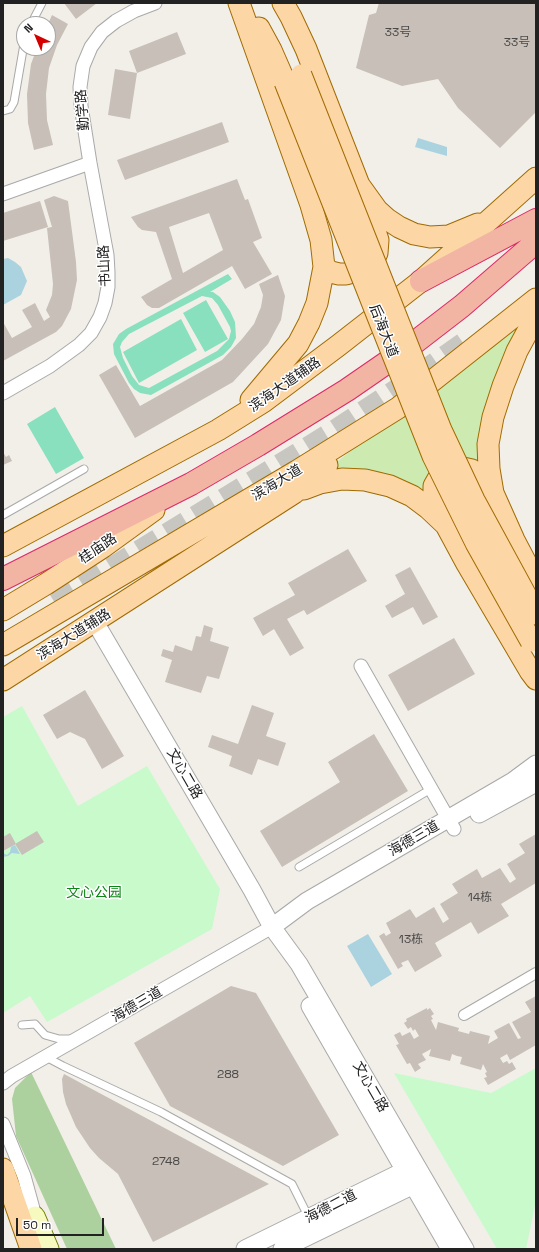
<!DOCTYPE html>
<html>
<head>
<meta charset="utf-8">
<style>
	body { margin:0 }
	#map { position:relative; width:539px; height:1252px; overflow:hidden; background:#f2efe9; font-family:"Space Grotesk",sans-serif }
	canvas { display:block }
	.frame { position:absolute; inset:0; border:4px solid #222; pointer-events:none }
	.north { position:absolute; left:16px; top:16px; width:40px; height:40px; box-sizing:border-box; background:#fff; border:1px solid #a7a7a7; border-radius:50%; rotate:316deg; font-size:11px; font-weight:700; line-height:16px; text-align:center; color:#222 }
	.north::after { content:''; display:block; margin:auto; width:14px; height:18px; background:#d40000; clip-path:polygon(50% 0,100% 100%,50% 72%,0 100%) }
	.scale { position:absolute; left:16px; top:1218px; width:88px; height:18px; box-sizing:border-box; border:2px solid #222; border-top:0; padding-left:5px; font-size:12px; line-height:14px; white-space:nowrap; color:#222; -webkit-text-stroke:3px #fff; paint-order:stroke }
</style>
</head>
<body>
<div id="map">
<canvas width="539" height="1252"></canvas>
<div class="frame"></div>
<div class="north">N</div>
<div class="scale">50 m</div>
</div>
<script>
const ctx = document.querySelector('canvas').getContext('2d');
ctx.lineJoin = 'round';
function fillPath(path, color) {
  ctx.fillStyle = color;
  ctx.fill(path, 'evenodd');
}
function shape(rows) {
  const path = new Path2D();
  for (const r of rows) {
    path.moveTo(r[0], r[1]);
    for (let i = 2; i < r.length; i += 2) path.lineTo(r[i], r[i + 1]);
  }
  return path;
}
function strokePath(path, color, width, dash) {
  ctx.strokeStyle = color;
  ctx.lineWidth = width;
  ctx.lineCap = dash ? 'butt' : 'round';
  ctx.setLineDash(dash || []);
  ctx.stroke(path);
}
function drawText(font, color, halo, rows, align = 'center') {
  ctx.font = font + ' "Space Grotesk","Noto Sans SC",sans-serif';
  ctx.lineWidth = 3;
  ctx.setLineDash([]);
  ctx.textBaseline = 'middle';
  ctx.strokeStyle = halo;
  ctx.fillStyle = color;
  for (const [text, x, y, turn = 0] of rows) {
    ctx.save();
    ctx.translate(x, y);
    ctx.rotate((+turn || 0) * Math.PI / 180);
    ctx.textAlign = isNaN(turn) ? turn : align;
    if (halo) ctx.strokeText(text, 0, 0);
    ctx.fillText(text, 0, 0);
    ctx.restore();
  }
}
fillPath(shape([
	[536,306,506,355,495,376,487,401,481,434,481,469,426,501,316,478]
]), '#cdebb0');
fillPath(shape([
	[31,1072,116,1249,67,1249,16,1136,12,1099,15,1088]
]), '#add19e');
fillPath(shape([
	[22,706,78,806,147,766,220,889,212,929,47,1022,30,996,3,1013,3,717],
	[536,1068,536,1201,526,1249,497,1249,394,1073,491,1093]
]), '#c8facc');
fillPath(shape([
	[228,274,232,279,210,292,213,292,220,297,230,311,235,322,236,338,231,347,223,355,151,395,140,393,134,389,129,383,114,354,113,344,119,334,126,329],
	[202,296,212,298,218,305,230,327,231,331,229,339,217,351,149,388,139,385,132,376,123,358,120,347,122,342,129,334],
	[206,300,228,339,205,352,183,313],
	[181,319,197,350,139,383,123,352],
	[55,407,84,458,56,474,27,424]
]), '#88e0be');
fillPath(shape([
	[418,138,447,147,447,156,415,147],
	[8,258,15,262,21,267,27,281,21,295,3,305,3,259],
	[15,845,20,854,12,853,8,856,3,857,3,853,7,855,10,852,11,847],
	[368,934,392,974,371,987,347,946]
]), '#aad3df');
fillPath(shape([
	[64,3,97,3,76,19],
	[379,3,536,3,536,112,500,148,458,108,438,79,402,86,356,68,369,15,376,13],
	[52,15,68,24,57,45,49,68,46,94,47,120,53,145,34,150,28,123,27,94,31,64,37,48,48,48,48,24],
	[177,32,186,54,137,73,129,51],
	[115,69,137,73,130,119,108,115],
	[222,122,229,142,125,180,117,160],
	[237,179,245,200,248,199,262,238,253,242,272,274,245,289,232,266,159,308,152,308,147,305,141,297,172,279,156,232,142,230,138,227,131,217],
	[209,213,223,250,183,273,169,227],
	[54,196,68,201,76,262,77,280,71,309,62,326,56,332,3,361,3,322,12,338,32,327,22,310,35,303,44,321,50,317,46,310,52,295,53,284,47,228,52,227,44,200],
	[40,201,48,227,3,241,3,213],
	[278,275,285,296,281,320,268,344,233,382,135,438,99,375,116,365,140,406,222,360,242,339,254,324,261,307,263,295,259,284],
	[3,452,6,457,9,455,12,461,3,465],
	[348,549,367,581,307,615,304,610,287,619,304,648,290,656,274,629,263,636,253,618,295,595,288,583],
	[410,567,438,617,423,625,413,607,392,618,385,606,405,594,395,575],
	[204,625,213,628,210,641,229,647,219,679,207,676,201,693,165,682,172,660,161,656,163,649,173,652,175,645,192,651,196,636,201,637],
	[454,638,475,674,408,711,388,675],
	[85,690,124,756,102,769,85,739,70,732,57,739,43,715],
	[252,705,274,713,266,736,286,743,278,766,258,759,252,775,229,766,232,756,208,747,212,735,238,744],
	[374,734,408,791,282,867,260,831,340,782,328,762],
	[37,831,44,842,22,855,15,844],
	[10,833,16,844,3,851,3,837],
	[536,834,536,883,501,904,509,916,478,934,471,922,435,943,442,956,415,972,408,960,401,963,403,966,398,969,379,936,384,933,386,936,391,933,386,923,410,909,416,918,434,907,443,923,449,919,440,904,458,893,452,884,477,869,482,878,500,868,510,883,516,879,507,864,525,853,519,844],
	[231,986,256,993,339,1135,283,1166,170,1106,134,1043],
	[536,996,536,1045,510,1060,507,1054,500,1058,503,1063,507,1061,509,1064,512,1062,516,1069,488,1085,484,1078,487,1077,485,1073,487,1072,483,1064,481,1070,460,1064,462,1057,457,1056,452,1054,450,1061,429,1056,431,1049,422,1054,426,1060,418,1064,421,1068,415,1072,410,1063,407,1064,396,1045,399,1044,394,1035,400,1032,402,1036,410,1032,414,1039,419,1036,415,1029,413,1031,411,1027,408,1029,404,1023,407,1021,406,1019,427,1008,427,1010,430,1008,434,1014,431,1016,433,1019,431,1020,436,1030,438,1022,459,1028,458,1031,469,1034,470,1031,490,1036,488,1044,498,1038,494,1031,509,1023,518,1039,521,1038,512,1022,531,1012,525,1002],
	[64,1074,269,1184,153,1242,118,1174,99,1158,90,1148,76,1127,66,1104,63,1092,62,1079]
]), '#c7bfb8');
strokePath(shape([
	[55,603,330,434,410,381,470,339]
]), '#c8c6c1', 22, [22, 11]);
const service = shape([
	[31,24,42,3],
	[3,111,10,109,14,102,24,44],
	[3,515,84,469],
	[299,867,431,789],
	[22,1025,35,1024,45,1035,59,1039,71,1039],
	[46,1057,63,1066,161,1112,292,1184,309,1218]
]);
const pedestrian = shape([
	[464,1015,536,973]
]);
const minor = shape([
	[3,194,90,163],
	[3,393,50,366,79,345,91,333,100,317,105,303,108,287,108,272,107,255,90,163,81,106,80,87,83,66,91,47,102,32,116,21,134,11,155,3],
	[361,666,454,829],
	[3,1083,12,1076,272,927],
	[3,1124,24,1176,35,1216]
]);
const tertiary = shape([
	[95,622,252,890,272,927,299,964,465,1249],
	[479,814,536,783],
	[272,927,307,901,513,781,536,764],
	[310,1006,450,1249],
	[245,1249,414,1166],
	[282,1249,424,1180]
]);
const secondary = shape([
	[35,1216,49,1249]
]);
const primary = shape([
	[239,3,311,205,321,240,324,267,317,303,309,323,298,344,251,400],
	[283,3,291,17,306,49,359,185,377,210,387,219,399,227,414,234,430,237,449,236,478,224],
	[259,28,271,50,285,82],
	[324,267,331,272,339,274,346,274,363,269,374,259,377,253,378,240,365,201],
	[536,316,517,351,503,386,493,417,488,444,489,469,493,493,514,540,536,582],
	[304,489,320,483,342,479,365,480,390,486,412,496,428,508,446,525,467,564,530,671,536,679],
	[443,520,435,501,434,493,434,486,438,479,452,469,463,468,472,470,482,479,493,493],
	[3,546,218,430,263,402,339,345,421,281,536,178],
	[3,610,46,584,103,547,154,510],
	[3,645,297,471,398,408,536,299],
	[3,680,294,493,327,465],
	[3,1169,31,1249]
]);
const trunk = shape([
	[421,281,536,220],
	[3,579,191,484,258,445,347,390,405,350,462,306,536,242]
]);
strokePath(service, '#a9a9a9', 9);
strokePath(pedestrian, '#a9a9a9', 12);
strokePath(minor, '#a9a9a9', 15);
strokePath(tertiary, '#a9a9a9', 19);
strokePath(secondary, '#707d05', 21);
strokePath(primary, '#a06b00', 23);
strokePath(trunk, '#dc2a67', 24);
strokePath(service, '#fff', 7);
strokePath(pedestrian, '#fff', 10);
strokePath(minor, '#fff', 13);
strokePath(tertiary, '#fff', 17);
strokePath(secondary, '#f7fabf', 19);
strokePath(primary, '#fcd6a4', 21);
strokePath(trunk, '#f2b4a3', 22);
const primaryBridge = shape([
	[301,75,441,430,474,500,536,614],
	[285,82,433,456,476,543,531,641]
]);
strokePath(primaryBridge, '#a06b00', 23, []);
strokePath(primaryBridge, '#fcd6a4', 21);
drawText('12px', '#4b4948', null, [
	["33号",398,33],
	["33号",517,43],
	["14栋",480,898],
	["13栋",411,940],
	["288",228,1075],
	["2748",166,1162]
]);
drawText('14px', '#222', '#fff', [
	["勤学路",83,110,-95],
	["书山路",105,266,-93],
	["后海大道",383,331,69],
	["滨海大道辅路",285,385,-35],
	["滨海大道",277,483,-31],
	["桂庙路",98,549,-34],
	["滨海大道辅路",74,635,-32],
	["文心二路",184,774,60],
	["海德三道",414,839,-30],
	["海德三道",137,1005,-30],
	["文心二路",370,1087,60],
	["海德二道",331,1207,-27]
]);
drawText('14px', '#0c8416', '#fff', [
	["文心公园",94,893]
]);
</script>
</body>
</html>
